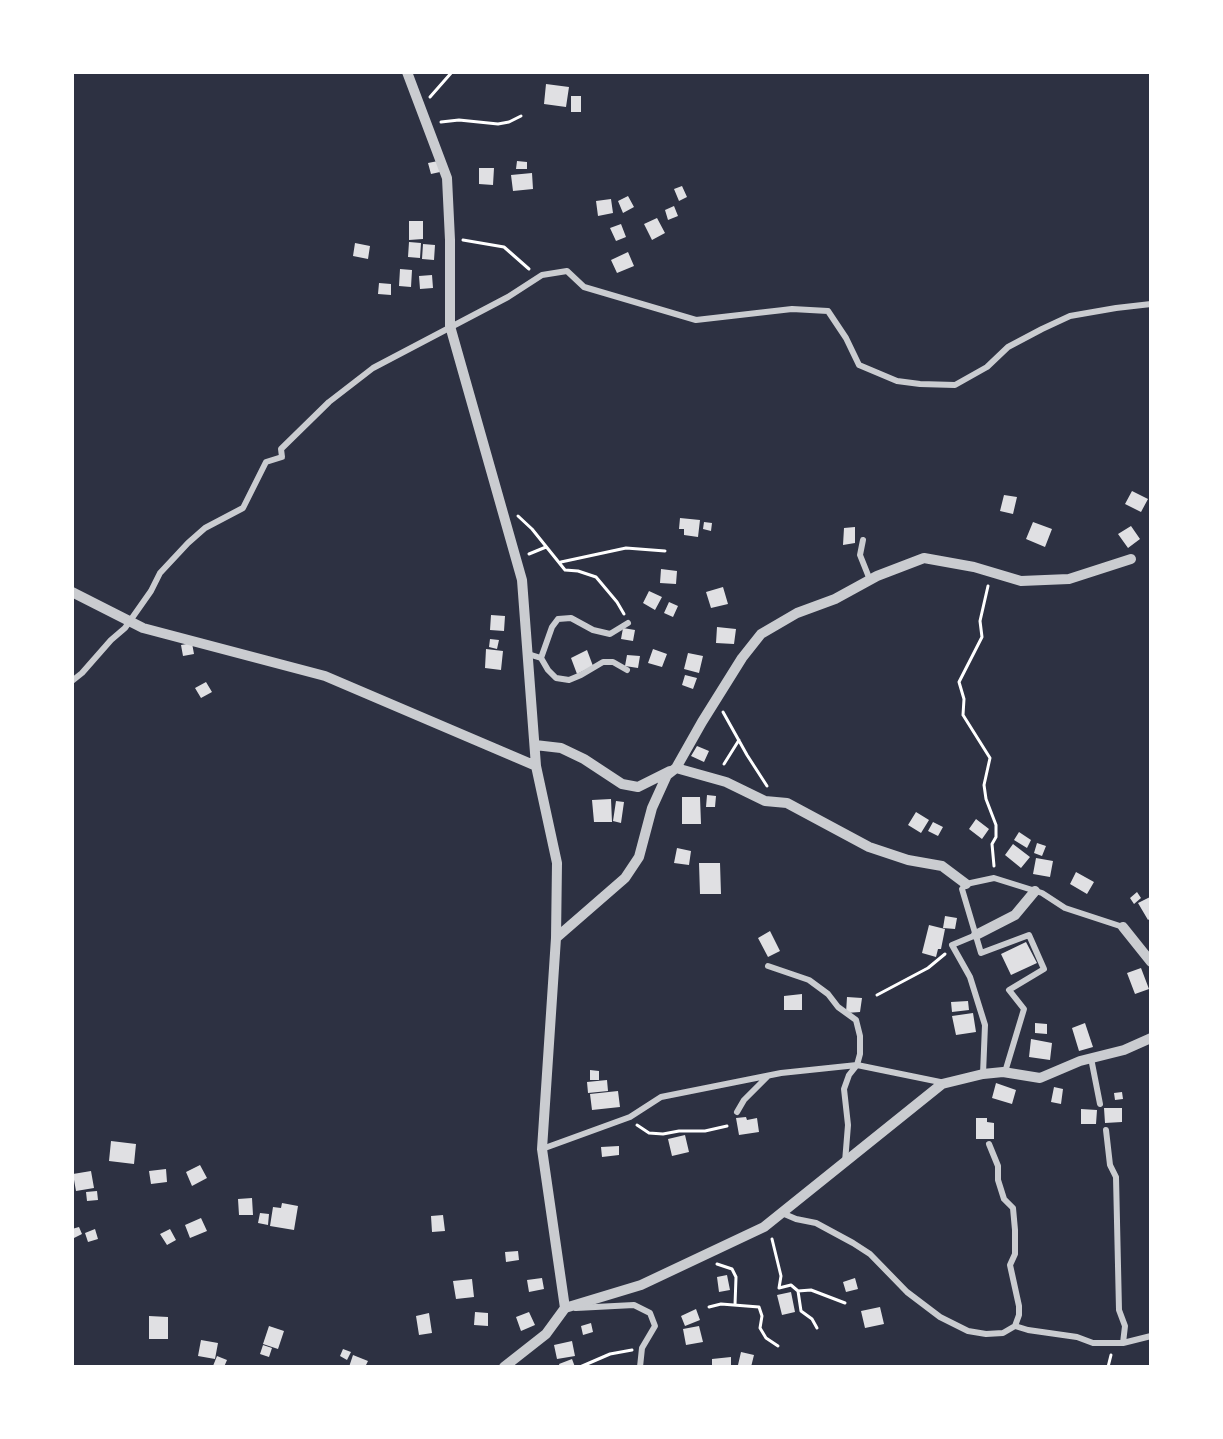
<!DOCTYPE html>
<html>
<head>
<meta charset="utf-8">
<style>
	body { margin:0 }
	#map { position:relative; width:1223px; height:1439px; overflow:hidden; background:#2d3142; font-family:Lato,sans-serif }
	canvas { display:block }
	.frame { position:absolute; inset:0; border:74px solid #fff; pointer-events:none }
</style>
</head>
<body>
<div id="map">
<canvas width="1223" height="1439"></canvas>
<div class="frame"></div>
</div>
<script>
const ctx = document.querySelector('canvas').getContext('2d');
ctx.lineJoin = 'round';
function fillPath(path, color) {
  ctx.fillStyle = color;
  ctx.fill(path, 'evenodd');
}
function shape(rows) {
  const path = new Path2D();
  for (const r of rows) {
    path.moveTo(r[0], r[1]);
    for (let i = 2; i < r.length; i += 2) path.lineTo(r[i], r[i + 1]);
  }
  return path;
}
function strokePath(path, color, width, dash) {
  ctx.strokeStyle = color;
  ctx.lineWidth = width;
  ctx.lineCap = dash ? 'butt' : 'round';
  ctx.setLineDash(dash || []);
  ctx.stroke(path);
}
fillPath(shape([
	[546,84,569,87,566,107,544,104],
	[571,96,581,96,581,112,571,112],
	[438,161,440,172,431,174,428,163],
	[517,161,527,162,527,169,516,169],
	[479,168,494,168,493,185,479,184],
	[532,173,533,189,513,191,511,175],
	[682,186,687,197,679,201,674,189],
	[628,196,634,207,623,213,618,201],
	[611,199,613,213,598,216,596,201],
	[674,206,678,216,668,220,665,210],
	[657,218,665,233,652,240,644,224],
	[409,221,423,221,423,239,409,240],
	[621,224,626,237,616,241,610,228],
	[409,242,421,243,420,258,408,257],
	[355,243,370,246,368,259,353,256],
	[423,244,435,245,434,260,422,259],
	[628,252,634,266,617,273,611,260],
	[400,269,412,270,411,287,399,286],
	[432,275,433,288,420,289,419,276],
	[379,283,391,284,391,295,378,294],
	[1132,491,1148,499,1141,512,1125,504],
	[1004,495,1017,497,1013,514,1000,511],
	[680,518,700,520,698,537,684,535,684,529,679,529],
	[704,522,712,523,711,531,703,529],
	[1033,522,1052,529,1045,547,1026,539],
	[1131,526,1140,539,1128,548,1118,534],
	[855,527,855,543,843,545,844,528],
	[661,569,677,571,676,584,660,583],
	[723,587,728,604,711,608,706,592],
	[649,591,662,597,655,610,643,603],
	[669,602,678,606,673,617,664,613],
	[491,615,505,616,504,631,490,630],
	[717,627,736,629,734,644,716,643],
	[623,628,635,630,633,641,621,639],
	[490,639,499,640,497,649,489,647],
	[192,643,194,654,183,656,181,645],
	[486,649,503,651,501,670,485,668],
	[653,649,667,654,662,667,648,663],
	[587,650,593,666,577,674,571,658],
	[688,653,703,656,699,673,684,669],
	[627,655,640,656,638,668,625,666],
	[685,675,697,678,693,689,682,685],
	[206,682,212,692,201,698,195,688],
	[697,746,709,751,704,762,691,756],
	[707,795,716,796,715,807,706,807],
	[682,797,700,797,701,824,682,824],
	[611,799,612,822,594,822,592,800],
	[616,801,624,802,621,823,613,821],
	[916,812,929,820,921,833,908,825],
	[976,819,989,829,982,839,969,829],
	[933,822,943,827,938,836,928,831],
	[1019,832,1031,840,1027,848,1014,840],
	[1037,843,1046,846,1042,856,1034,853],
	[1013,844,1030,857,1021,868,1005,855],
	[677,848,691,851,689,865,674,863],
	[1036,858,1053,861,1050,877,1033,874],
	[699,863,720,863,721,894,700,894],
	[1076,872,1094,882,1087,894,1070,884],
	[1137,892,1141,898,1134,904,1130,898],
	[1150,897,1151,918,1148,920,1138,903],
	[945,916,957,918,955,929,943,928],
	[929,925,945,929,941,949,938,949,936,957,922,953],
	[770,931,780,951,768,957,758,938],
	[1026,942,1037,963,1011,975,1001,954],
	[1141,968,1149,989,1135,994,1127,973],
	[802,994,802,1010,784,1010,784,996],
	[847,997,862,998,860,1012,846,1013],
	[968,1001,969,1010,952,1012,951,1002],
	[973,1013,976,1032,956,1035,952,1016],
	[1035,1023,1047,1024,1047,1034,1035,1033],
	[1085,1023,1093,1047,1079,1051,1072,1028],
	[1031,1039,1052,1043,1050,1060,1029,1057],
	[590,1070,599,1071,599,1080,590,1080],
	[607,1080,608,1091,588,1093,587,1082],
	[996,1083,1016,1090,1012,1104,992,1098],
	[1054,1087,1063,1089,1061,1104,1051,1102],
	[618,1091,620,1107,592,1110,590,1094],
	[1122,1092,1123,1099,1115,1100,1114,1093],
	[1104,1108,1122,1108,1122,1122,1105,1123],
	[1081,1109,1097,1110,1096,1124,1081,1124],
	[746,1117,747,1120,757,1118,759,1132,739,1135,736,1118],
	[976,1118,987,1118,987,1122,994,1123,994,1139,976,1139],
	[685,1135,689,1152,672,1156,668,1139],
	[111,1141,136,1144,134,1164,109,1161],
	[619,1146,619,1155,602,1157,601,1147],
	[200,1165,207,1178,192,1186,186,1172],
	[166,1169,167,1182,151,1184,149,1171],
	[91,1171,94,1188,76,1191,73,1174],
	[97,1191,98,1200,87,1201,86,1192],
	[252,1198,253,1215,239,1215,238,1199],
	[282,1203,298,1206,294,1230,270,1226,273,1207,281,1208],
	[260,1213,269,1214,268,1225,258,1223],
	[443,1215,445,1231,432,1232,431,1216],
	[201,1218,207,1231,190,1238,185,1225],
	[79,1227,82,1234,72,1239,72,1229],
	[95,1229,98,1239,88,1242,85,1233],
	[170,1229,176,1240,167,1245,160,1234],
	[518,1251,519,1260,506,1262,505,1252],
	[727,1275,730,1290,719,1292,717,1277],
	[542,1278,544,1289,529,1292,527,1280],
	[855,1278,858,1289,846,1292,843,1282],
	[472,1279,474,1297,456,1299,453,1281],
	[791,1292,795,1312,782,1315,777,1295],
	[880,1307,884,1324,865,1328,861,1311],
	[696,1309,700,1320,685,1326,681,1316],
	[475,1312,488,1313,488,1326,474,1325],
	[529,1312,535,1325,521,1331,516,1317],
	[429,1313,432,1333,419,1335,416,1316],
	[149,1316,168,1317,168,1339,149,1339],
	[591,1323,593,1332,583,1335,581,1326],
	[269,1326,284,1331,278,1349,263,1344],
	[699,1326,703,1342,686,1345,683,1329],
	[201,1340,218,1343,215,1359,198,1356],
	[572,1341,575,1356,557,1359,554,1345],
	[263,1345,272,1348,269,1357,260,1354],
	[343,1349,351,1352,347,1360,340,1356],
	[741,1352,754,1355,751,1367,738,1365],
	[353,1355,368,1361,365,1367,349,1367],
	[217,1356,227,1360,224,1367,213,1366],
	[731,1357,731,1367,712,1367,712,1359],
	[572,1359,575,1367,560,1367,559,1364]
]), '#e0e0e3');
strokePath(shape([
	[430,97,452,72],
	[441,122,459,120,498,124,509,122,521,116],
	[463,240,504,247,529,269],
	[518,516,532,529,565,570,578,571,596,577,617,602,624,614],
	[529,554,546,547],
	[561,562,626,548,665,551],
	[988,586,980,621,982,637,959,682,964,699,963,715,990,758,984,785,986,799,996,825,996,837,992,844,994,866],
	[723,712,747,755,767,786],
	[724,764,739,740],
	[877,995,928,968,945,954],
	[637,1125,649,1133,663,1134,679,1131,705,1131,727,1126],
	[772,1239,781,1276,779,1288,791,1285,798,1291,801,1311,812,1319,817,1328],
	[717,1264,732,1269,736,1277,735,1305],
	[798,1291,811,1290,845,1303],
	[709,1307,721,1304,759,1307,762,1316,760,1328,766,1338,778,1346],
	[580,1367,610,1354,632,1350],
	[1108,1367,1111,1355]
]), '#fff', 3);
strokePath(shape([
	[863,540,860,555,870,580],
	[528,654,541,658,548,670,556,678,569,680,581,675,603,662,613,662,627,670],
	[541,658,552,627,558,619,571,618,593,630,610,634,628,623],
	[72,681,82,673,111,640,125,628,151,591,160,573,188,543,205,528,243,508,266,462,282,457,281,449,329,402,373,368,508,297,542,275,567,271,584,287,696,320,792,309,828,311,846,338,859,365,897,381,920,384,955,385,987,367,1008,347,1042,329,1070,316,1116,308,1151,304],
	[976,935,952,945,970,977,985,1025,983,1074],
	[768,966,809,980,828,994,838,1007,856,1020,860,1036,860,1054,857,1065,849,1075,844,1089,848,1125,845,1162],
	[1091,1058,1100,1104],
	[1005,1072,1024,1009,1009,990,1044,969,1029,935,981,953,962,889,966,884,994,878,1042,893,1065,908,1123,927],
	[737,1112,744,1100,767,1077],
	[1106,1130,1110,1165,1116,1177,1119,1310,1125,1326,1123,1343],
	[542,1149,630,1117,661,1097,781,1073,857,1065,945,1083],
	[782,1213,796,1219,816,1223,853,1243,870,1254,907,1292,940,1317,968,1331,986,1334,1003,1333,1015,1326,1019,1315,1019,1306,1010,1265,1015,1254,1015,1230,1013,1208,1004,1199,998,1180,998,1166,989,1144],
	[576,1308,634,1305,650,1313,655,1326,642,1348,640,1367],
	[1015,1326,1028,1330,1077,1337,1093,1343,1123,1343,1151,1336]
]), '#caccd0', 6);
strokePath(shape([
	[407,72,447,178,450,240,450,326,522,580,536,766,557,863,556,938,542,1149,565,1308,546,1334,504,1367],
	[72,592,143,628,325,676,536,766],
	[535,745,561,748,584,759,622,784,638,787,670,771],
	[676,768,726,782,765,801,787,803,869,847,908,860,942,866,966,884],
	[1123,927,1151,962],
	[976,935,1015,915,1035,891],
	[556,938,625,878,639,857,652,808,667,775,676,768,702,722,742,658,761,634,797,613,835,599,877,576,924,558,974,567,1021,581,1069,579,1131,559],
	[565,1308,641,1285,764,1227,942,1084,983,1074,1003,1072,1040,1078,1080,1061,1124,1050,1151,1038]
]), '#caccd0', 10);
</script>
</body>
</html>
